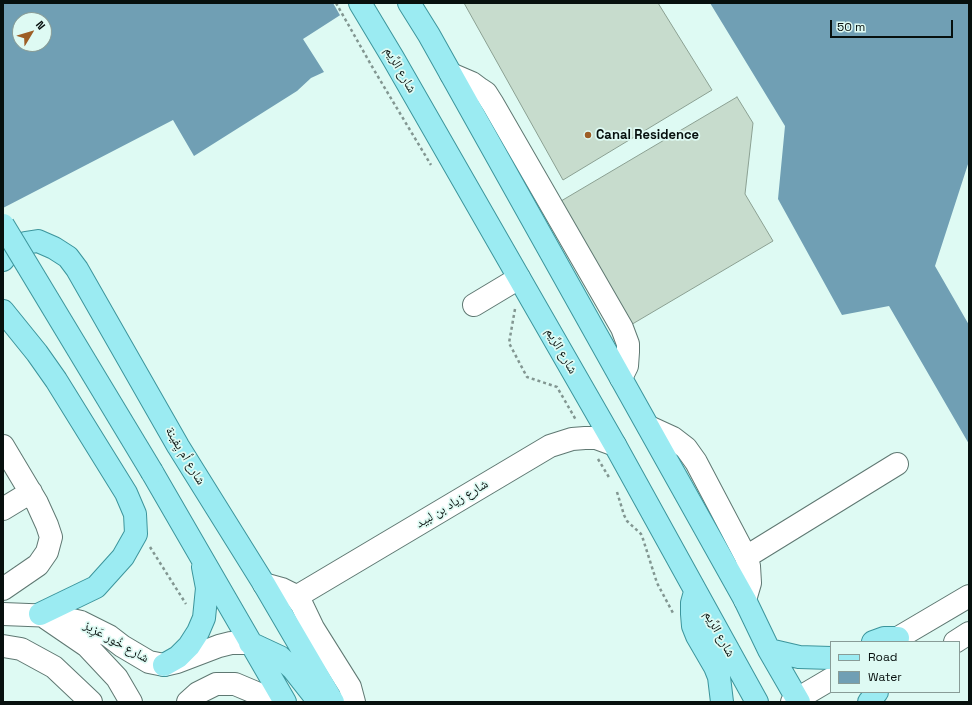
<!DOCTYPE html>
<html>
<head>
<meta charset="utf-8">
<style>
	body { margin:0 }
	#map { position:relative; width:972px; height:705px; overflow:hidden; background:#defaf3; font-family:"Space Grotesk",sans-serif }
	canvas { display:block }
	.frame { position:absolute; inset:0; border:4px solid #07100e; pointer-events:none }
	.legend { position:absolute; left:830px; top:641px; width:130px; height:52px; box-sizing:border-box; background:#defaf3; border:1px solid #889c97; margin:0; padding:5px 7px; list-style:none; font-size:12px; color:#07100e }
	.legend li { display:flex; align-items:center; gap:8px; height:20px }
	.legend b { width:20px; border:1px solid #889c97 }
	.north { position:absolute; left:12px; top:12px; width:40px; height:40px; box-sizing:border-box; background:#defaf3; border:1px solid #889c97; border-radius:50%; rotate:52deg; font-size:11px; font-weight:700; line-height:16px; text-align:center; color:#07100e }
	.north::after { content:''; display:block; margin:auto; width:14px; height:18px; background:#9d5e26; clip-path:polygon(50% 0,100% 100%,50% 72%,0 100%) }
	.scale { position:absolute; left:830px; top:20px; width:123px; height:18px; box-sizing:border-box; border:2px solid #07100e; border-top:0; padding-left:5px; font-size:12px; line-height:14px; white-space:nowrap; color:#07100e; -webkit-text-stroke:3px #defaf3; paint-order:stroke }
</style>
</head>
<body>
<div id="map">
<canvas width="972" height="705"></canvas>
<div class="frame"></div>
<ul class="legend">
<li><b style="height:5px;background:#9bebf2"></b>Road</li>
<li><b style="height:11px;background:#709fb4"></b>Water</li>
</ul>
<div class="north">N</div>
<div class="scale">50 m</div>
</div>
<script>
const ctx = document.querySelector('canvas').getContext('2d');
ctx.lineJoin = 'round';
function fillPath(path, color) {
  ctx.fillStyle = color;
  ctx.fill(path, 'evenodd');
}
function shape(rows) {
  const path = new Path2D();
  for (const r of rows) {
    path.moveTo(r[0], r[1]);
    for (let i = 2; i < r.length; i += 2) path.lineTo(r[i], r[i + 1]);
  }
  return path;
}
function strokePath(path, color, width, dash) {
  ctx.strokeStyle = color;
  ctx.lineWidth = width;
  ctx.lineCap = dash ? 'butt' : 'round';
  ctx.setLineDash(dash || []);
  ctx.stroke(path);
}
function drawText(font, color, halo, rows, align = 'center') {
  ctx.font = font + ' "Space Grotesk","Noto Naskh Arabic",sans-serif';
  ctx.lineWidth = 3.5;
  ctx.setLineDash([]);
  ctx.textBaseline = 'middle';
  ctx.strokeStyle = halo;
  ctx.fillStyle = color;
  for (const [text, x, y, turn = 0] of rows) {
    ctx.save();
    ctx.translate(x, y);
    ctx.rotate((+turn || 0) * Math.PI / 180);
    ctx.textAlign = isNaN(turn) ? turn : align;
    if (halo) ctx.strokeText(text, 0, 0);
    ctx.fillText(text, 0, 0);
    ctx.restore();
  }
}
fillPath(shape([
	[3,3,359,3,303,39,324,72,311,78,297,91,194,156,173,120,3,208],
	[20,20,44,20,44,44,20,44],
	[710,3,969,3,969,161,935,266,969,325,969,444,889,306,842,315,778,199,785,126]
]), '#709fb4');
fillPath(shape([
	[333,3,361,3,341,17]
]), '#defaf3');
const building = shape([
	[464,3,658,3,712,90,563,180,464,3],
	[737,97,753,123,745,194,773,241,629,326,556,204,737,97]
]);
fillPath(building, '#c7dccd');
strokePath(building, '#8ba092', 1);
const minor = shape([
	[451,74,472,83,480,89,486,93,493,104,622,328,628,344,628,352,627,366,621,378],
	[474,305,519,278],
	[649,427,673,438,686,448,696,462,746,557,749,566,750,583,745,600],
	[3,446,37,503,47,525,51,537,47,552,38,565,3,589],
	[3,509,31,492],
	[746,557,897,464],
	[264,584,282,589,290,593,296,597,302,605,313,628,350,687,354,702],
	[296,597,550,446,572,439,585,438,596,438,615,445],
	[3,614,54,616,81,622,109,636,122,646,149,662,164,665,177,662,219,646,231,643,250,643],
	[46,618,87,646,117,678,131,702],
	[891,642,969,596],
	[955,642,969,633],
	[3,646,21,649,54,667,91,702],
	[188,702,198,693,216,684,235,684,261,695,266,702],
	[792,702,831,679]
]);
const major = shape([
	[360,3,393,58,615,445,757,702],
	[409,3,429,35,745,600,769,650,799,702],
	[3,260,11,250,25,243,38,241,54,248,68,257,77,269,178,446,264,584,333,702],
	[3,311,37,353,56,380,126,493,135,514,136,534,123,557,96,587,40,614],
	[152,472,285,702],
	[695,592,692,603,692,614,693,626,697,636,715,667,719,677,722,702],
	[873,642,884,638,898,638],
	[250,643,280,657,293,669,319,702],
	[769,650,799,657,831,658],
	[164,665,178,657,189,646,198,632,204,618,207,588,203,567],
	[869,702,877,692]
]);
strokePath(minor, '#5f7872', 24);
strokePath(major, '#3c959c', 24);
strokePath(shape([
	[336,3,374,70,431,165],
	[515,309,509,343,527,377,557,387,576,420],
	[598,459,610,479],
	[617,492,624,515,627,521,641,534,643,539,657,583,673,613],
	[150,547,186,604]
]), '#829691', 2.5, [3, 3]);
strokePath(minor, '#fff', 22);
strokePath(major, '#9bebf2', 22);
const majorBridge = shape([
	[3,225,152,472]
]);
strokePath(majorBridge, '#3c959c', 24, []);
strokePath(majorBridge, '#9bebf2', 22);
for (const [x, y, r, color] of [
	[588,135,4,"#9d5e26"]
]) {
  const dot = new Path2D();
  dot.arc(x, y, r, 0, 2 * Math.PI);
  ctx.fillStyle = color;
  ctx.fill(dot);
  strokePath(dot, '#defaf3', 1.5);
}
drawText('13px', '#07100e', '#defaf3', [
	["شارع الرِّيم",400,70,60],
	["شارع الرِّيم",561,351,60],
	["شارع أم يِفينة",185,456,59],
	["شارع زياد بن لبيد",452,504,-31],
	["شارع الرِّيم",719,634,61],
	["شارع خُور عَزِيز",116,642,29]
]);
drawText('bold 13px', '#07100e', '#defaf3', [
	["Canal Residence",596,135]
], 'left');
</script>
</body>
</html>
